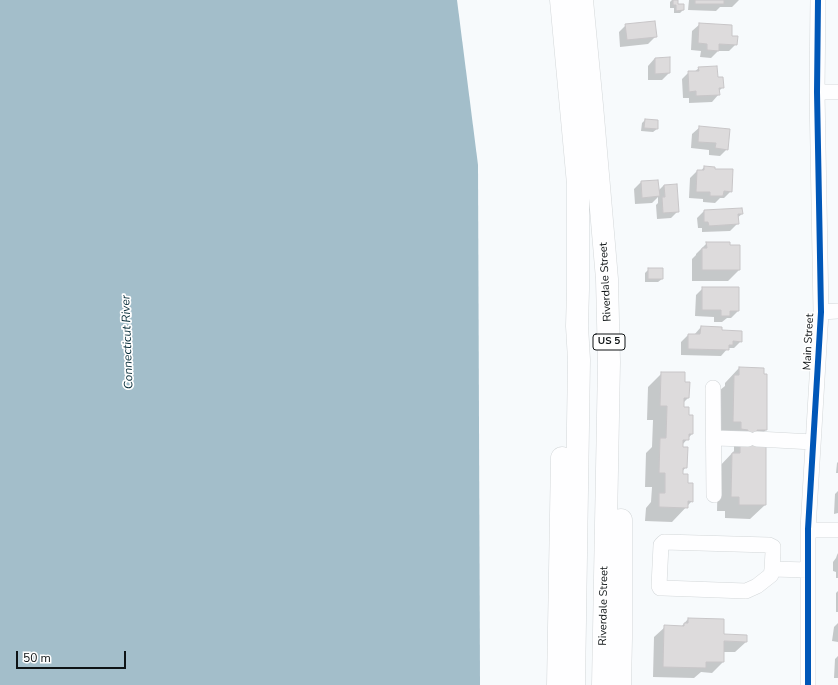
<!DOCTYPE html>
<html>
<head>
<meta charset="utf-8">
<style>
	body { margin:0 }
	#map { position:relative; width:838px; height:685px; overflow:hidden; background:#f7fafc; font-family:"Nunito Sans",sans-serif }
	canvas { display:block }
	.scale { position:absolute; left:16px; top:651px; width:110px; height:18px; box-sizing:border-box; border:2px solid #0e1315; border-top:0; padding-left:5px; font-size:12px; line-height:14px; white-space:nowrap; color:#0e1315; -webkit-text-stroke:3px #fff; paint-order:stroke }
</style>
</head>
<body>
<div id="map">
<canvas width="838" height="685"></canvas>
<div class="scale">50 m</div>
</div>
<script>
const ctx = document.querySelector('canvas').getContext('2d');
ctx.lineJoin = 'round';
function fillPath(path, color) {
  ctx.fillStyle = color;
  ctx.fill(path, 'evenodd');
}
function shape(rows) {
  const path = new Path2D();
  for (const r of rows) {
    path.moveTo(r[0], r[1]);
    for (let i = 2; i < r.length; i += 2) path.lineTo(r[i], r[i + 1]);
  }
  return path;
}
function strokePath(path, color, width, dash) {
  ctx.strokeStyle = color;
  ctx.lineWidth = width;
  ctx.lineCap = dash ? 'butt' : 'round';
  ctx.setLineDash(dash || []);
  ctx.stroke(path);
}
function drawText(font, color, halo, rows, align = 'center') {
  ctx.font = font + ' "Nunito Sans",sans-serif';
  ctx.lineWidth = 3.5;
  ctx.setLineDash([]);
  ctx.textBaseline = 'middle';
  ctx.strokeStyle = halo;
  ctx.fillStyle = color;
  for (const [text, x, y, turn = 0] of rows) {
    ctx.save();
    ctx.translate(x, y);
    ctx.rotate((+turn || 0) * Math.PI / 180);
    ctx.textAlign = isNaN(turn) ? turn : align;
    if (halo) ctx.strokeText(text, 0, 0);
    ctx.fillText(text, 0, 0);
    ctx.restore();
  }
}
fillPath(shape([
	[0,0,457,0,478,165,480,685,0,685]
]), '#a3beca');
fillPath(shape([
	[672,0,677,0,677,5,683,10,680,13,674,13,674,8,670,8,670,2],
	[689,0,739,0,732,7,720,7,716,11,688,10],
	[700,24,731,37,736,44,729,51,718,51,711,58,700,57,701,51,691,50,692,31],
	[626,25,655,37,648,44,620,47,619,32],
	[655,58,669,58,669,73,662,80,648,80,648,66],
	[699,68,717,78,723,87,719,91,719,94,712,102,689,103,689,98,683,98,682,79,689,72,694,72],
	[645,120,657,129,653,132,641,131,642,123],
	[700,127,727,149,720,156,709,155,709,150,691,148,692,134],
	[704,167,714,170,731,191,724,198,720,198,715,203,703,202,703,199,689,198,690,178,697,171,701,171],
	[657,181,658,191,664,185,678,211,671,218,657,219,656,205,658,203,658,197,652,203,635,204,634,189,641,182],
	[704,211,742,214,737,218,737,224,730,231,702,232,702,228,698,228,697,218],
	[707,243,729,246,739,246,739,270,728,281,692,281,692,259,696,255,696,254],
	[649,269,662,279,658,282,645,282,645,273],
	[703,288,738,311,731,318,727,318,722,322,714,322,714,317,695,316,696,295],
	[701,327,721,331,741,341,734,348,728,348,721,356,681,355,681,342,688,335,694,335],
	[739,368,763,375,766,430,756,439,765,505,750,519,725,518,725,511,717,511,718,468,734,451,734,443,720,436,720,390,725,386,725,383],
	[662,373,684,383,688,398,683,403,683,408,692,434,682,445,686,467,682,472,687,484,692,501,672,522,645,521,646,508,651,502,652,487,645,487,646,453,652,447,653,420,647,420,648,387],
	[838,462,838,473,836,473,837,463],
	[838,491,838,513,834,514,835,494],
	[838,553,838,578,836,578,836,572,833,571,833,562,836,558,837,555],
	[838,591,838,612,836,612,836,593],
	[688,619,723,635,746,642,735,652,723,652,723,662,712,673,701,672,694,678,653,677,654,637,665,627,681,627],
	[838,623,838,642,832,641,834,627],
	[838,656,838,678,834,678,835,659]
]), '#0003');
const building = shape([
	[673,0,678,0,678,4,684,4,684,10,676,11,676,5,673,5,673,0],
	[695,0,724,0,724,4,695,4,695,0],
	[655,21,657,37,627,40,625,24,655,21],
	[699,23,732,25,732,36,738,36,737,45,719,44,719,51,707,50,707,44,698,43,699,23],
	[670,57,670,73,655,74,655,58,670,57],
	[717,66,718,77,723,77,724,88,719,88,720,95,696,96,696,91,689,92,688,71,699,71,698,67,717,66],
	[645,119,658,120,658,129,644,128,645,119],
	[699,126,730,129,728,150,715,148,716,143,698,142,699,126],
	[704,166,715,167,715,169,733,169,732,192,724,191,723,196,710,196,710,192,696,192,697,170,704,170,704,166],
	[658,180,660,196,642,198,641,181,658,180],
	[677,184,679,212,663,213,662,197,665,197,664,185,677,184],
	[742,208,743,214,738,214,739,224,709,226,708,222,704,222,704,210,742,208],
	[706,242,730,242,730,245,740,245,740,270,702,270,702,248,707,248,706,242],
	[648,268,663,268,663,279,648,279,648,268],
	[702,287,739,287,739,311,730,311,730,316,721,316,721,310,702,310,702,287],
	[701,326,722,327,722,330,742,331,742,342,733,341,733,345,729,345,729,350,688,349,688,334,700,334,701,326],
	[739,367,764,368,764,374,767,374,767,430,757,430,757,444,766,444,766,505,739,505,739,497,731,497,732,453,740,453,740,444,748,444,748,430,741,429,741,422,733,422,734,375,739,375,739,367],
	[661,372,685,372,685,382,690,382,689,398,684,398,684,407,689,407,689,415,693,415,693,434,689,434,689,440,683,440,683,447,688,447,687,468,683,468,683,474,688,474,688,483,693,483,693,502,688,501,688,508,659,507,659,493,665,493,665,473,659,473,660,438,666,438,667,406,660,406,661,372],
	[688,618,724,619,724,634,747,635,747,642,724,641,724,662,706,662,706,668,663,667,664,625,684,626,684,623,688,623,688,618]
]);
fillPath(building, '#dddbdc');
strokePath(building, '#c8c6c8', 1);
const minor = shape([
	[817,92,838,92],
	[821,312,838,311],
	[713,388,714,495],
	[714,438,748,439],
	[757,439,813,442],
	[808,530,838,530],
	[772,569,773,552,773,547,769,545,664,542,661,545,659,586,660,588,663,588,746,591,757,586,771,575,772,569,808,570],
	[808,685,808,529,821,312,817,92,818,0]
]);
const highway = shape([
	[561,0,578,184,578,289,577,326,579,360,574,685],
	[582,0,592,105,607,279,609,362,603,685],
	[558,685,562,458],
	[620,685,621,638,621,520]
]);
strokePath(minor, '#d3d7d9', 16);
strokePath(highway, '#d3d7d9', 23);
strokePath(minor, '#fefeff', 15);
strokePath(highway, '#fefeff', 22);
strokePath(shape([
	[808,685,808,529,821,312,817,92,818,0]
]), '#0057b8', 6);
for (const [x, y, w] of [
	[609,342,32]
]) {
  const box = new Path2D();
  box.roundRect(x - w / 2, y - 8, w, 16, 3);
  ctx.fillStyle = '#fff';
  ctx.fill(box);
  strokePath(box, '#0e1315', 1);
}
drawText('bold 10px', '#0e1315', null, [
	["US 5",609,342]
]);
drawText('11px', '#0e1315', '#fff', [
	["Riverdale Street",606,282,-93],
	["Main Street",809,342,-87],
	["Riverdale Street",604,606,-89]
]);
drawText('italic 12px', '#082e3a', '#fff', [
	["Connecticut River",128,342,-92]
]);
</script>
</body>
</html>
